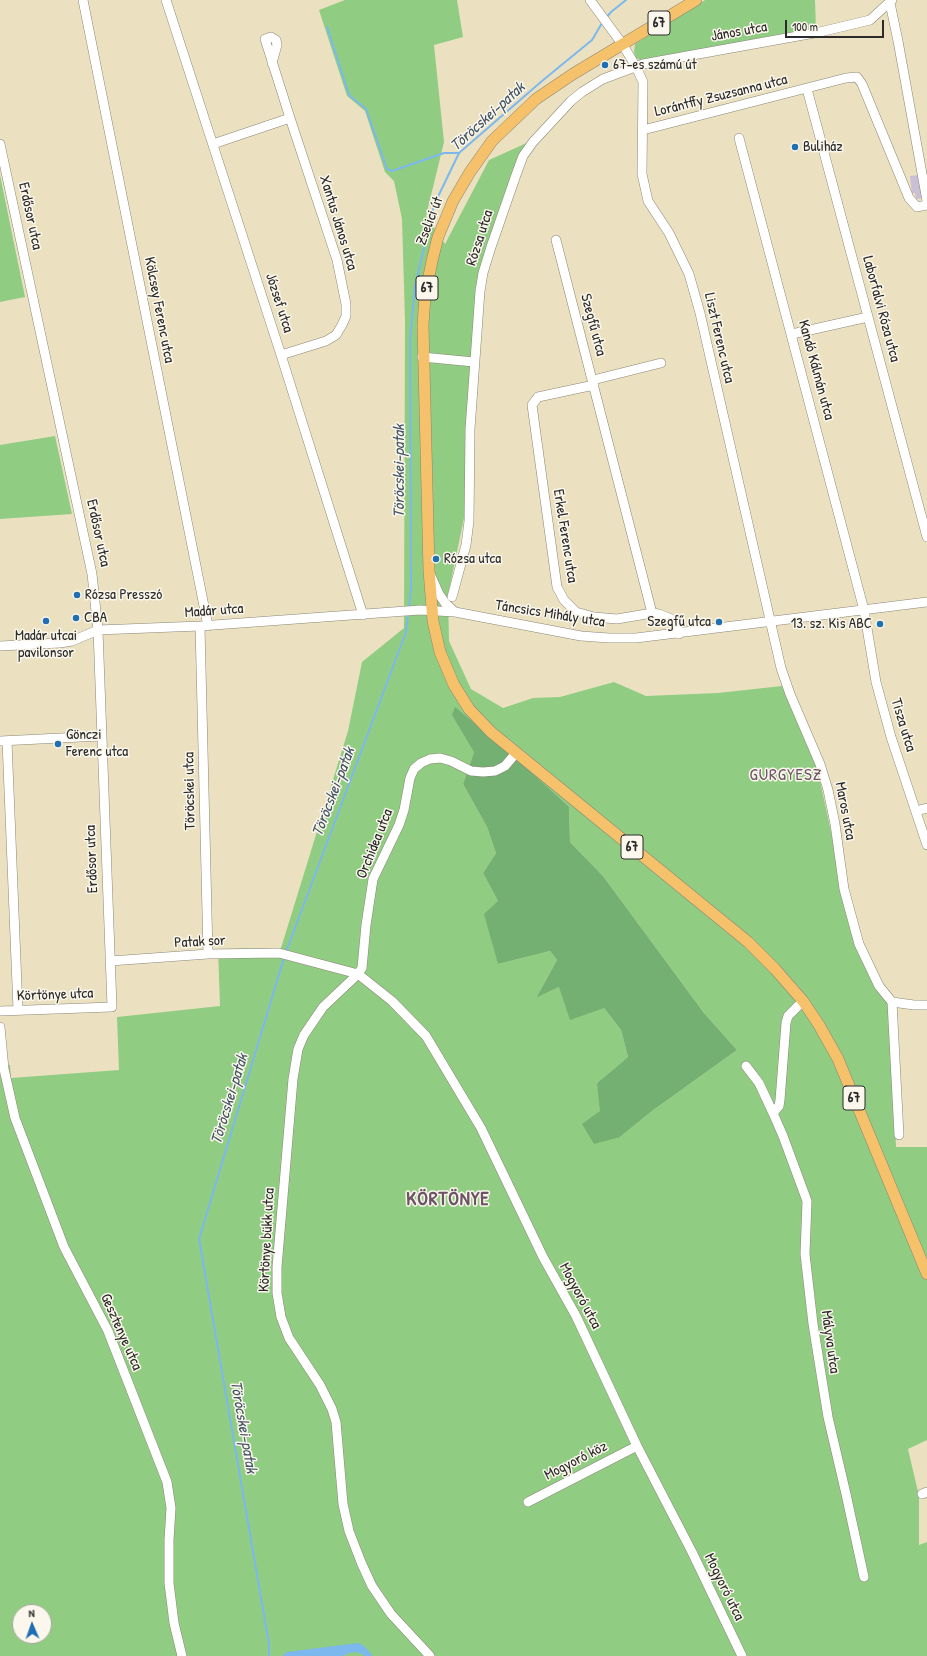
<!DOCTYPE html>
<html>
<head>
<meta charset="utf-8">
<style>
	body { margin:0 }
	#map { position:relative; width:927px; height:1656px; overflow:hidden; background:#ebe1c0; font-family:"Patrick Hand",sans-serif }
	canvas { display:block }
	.north { position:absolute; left:12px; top:1604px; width:40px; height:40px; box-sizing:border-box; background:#fbf7ec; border:1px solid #a8a59f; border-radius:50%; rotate:358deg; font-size:11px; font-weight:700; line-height:16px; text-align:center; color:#2b2b2b }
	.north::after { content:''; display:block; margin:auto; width:14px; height:18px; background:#1f6fb2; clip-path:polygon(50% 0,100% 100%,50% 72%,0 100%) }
	.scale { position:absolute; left:785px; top:20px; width:99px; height:18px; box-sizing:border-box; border:2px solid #2b2b2b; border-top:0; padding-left:5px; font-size:12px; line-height:14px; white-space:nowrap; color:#2b2b2b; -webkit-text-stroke:3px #fbf7ec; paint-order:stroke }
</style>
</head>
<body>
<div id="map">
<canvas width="927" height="1656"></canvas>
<div class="north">N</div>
<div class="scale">100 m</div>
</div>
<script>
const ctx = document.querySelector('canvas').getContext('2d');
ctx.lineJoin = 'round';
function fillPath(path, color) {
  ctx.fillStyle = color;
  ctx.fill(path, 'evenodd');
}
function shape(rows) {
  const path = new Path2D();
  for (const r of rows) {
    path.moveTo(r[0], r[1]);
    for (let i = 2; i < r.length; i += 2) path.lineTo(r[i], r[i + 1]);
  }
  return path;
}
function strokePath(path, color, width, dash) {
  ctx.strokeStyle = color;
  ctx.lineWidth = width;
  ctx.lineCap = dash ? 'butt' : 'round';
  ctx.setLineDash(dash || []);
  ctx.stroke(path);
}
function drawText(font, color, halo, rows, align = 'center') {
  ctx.font = font + ' "Patrick Hand",sans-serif';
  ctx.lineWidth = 3;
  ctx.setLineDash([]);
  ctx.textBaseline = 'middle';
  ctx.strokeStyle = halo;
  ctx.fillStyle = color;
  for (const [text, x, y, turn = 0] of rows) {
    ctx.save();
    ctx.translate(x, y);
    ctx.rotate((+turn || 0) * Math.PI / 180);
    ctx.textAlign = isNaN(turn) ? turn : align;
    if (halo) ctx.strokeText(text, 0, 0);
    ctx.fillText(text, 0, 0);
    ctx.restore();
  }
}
fillPath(shape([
	[918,175,922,198,916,199,915,193,912,193,910,176]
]), '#cbbfd5');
fillPath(shape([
	[345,0,457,0,463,37,434,45,444,142,426,216,445,244,489,160,531,141,501,223,482,291,464,518,448,595,449,641,471,689,503,708,533,698,560,697,614,682,646,696,718,693,782,686,817,767,856,947,890,1004,896,1147,927,1147,927,1440,908,1449,919,1496,919,1545,927,1542,927,1656,0,1656,0,1066,10,1065,11,1078,119,1070,117,1017,220,1006,218,949,281,948,348,731,362,662,404,628,405,321,402,219,394,181,385,172,365,111,347,96,319,10],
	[474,752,569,807,570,842,603,876,704,1013,737,1050,652,1111,620,1137,597,1083,628,1057,621,1030,604,1008,559,987,536,998,557,960,550,951,498,964,498,901,483,873,496,853,487,827,463,784],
	[20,1612,44,1612,44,1636,20,1636],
	[705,0,815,0,816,30,644,62,636,58,634,52,635,44],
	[0,175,25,297,0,302],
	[55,436,72,514,0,519,0,445]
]), '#90cd83');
fillPath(shape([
	[455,707,510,753,569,807,570,842,603,876,704,1013,737,1050,652,1111,620,1137,594,1144,582,1124,600,1111,597,1083,628,1057,621,1030,604,1008,570,1020,559,987,536,998,557,960,550,951,498,964,484,914,498,901,483,873,496,853,487,827,463,784,474,752,452,715]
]), '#74b071');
fillPath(shape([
	[358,1643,364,1646,373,1656,364,1656,362,1654,356,1652,349,1653,343,1656,282,1656,287,1652]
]), '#7cb8ee');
strokePath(shape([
	[606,18,611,12,626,0],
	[327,27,349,95,366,109,387,169,392,171,444,153,459,153],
	[409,608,411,589,410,340,415,286,434,205,459,153,542,81,592,40,602,23],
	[286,952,406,632,408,614],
	[269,1656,269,1644,199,1239,284,958]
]), '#7cb8ee', 2);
const minor = shape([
	[83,0,208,626],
	[166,0,281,355,363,615],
	[590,0,623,45,636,67,643,82,642,174,648,201,669,233,689,274,700,313,781,668,790,694,820,764,828,790,835,824,844,889,859,944,879,986,892,1002,914,1005,927,1005],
	[890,3,898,41,927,201],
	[272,63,277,45,276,40,271,37,265,39,290,118,337,260,346,304,346,316,342,325,336,335,326,341,281,355],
	[807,89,927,537],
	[643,130,846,78,857,77,862,84,909,198,917,207,927,205],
	[739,138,864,610,876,682,891,737,927,845],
	[0,144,92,574,98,630,112,1007,0,1011],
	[213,144,290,118],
	[556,240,652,613],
	[792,334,868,317],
	[422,357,474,362],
	[593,380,661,363],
	[594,385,538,397,532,405,557,587,564,600,576,612,594,617,617,619,652,613,659,614,671,619,678,628,679,634],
	[431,576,439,594,445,603,455,612],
	[452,597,466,545,469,521,470,429,480,291,483,273,491,247,516,175,523,156,533,142,571,101,582,92,603,79,643,64,820,32,870,20,892,0],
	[200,626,208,954],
	[0,646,60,643,72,641,98,630,200,626,420,610,455,612,581,636,609,638,636,638,927,602],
	[0,741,101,736],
	[7,741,18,1010],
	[916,811,927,808],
	[110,961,208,954,279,953,358,974,392,1001,426,1036,481,1128,543,1257,576,1316,637,1446,692,1552,742,1656],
	[803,1001,788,1016,786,1023,780,1100,779,1106,773,1113,783,1136,807,1201,805,1254,813,1324,828,1417,846,1494,864,1577],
	[892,1002,899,1135],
	[0,1027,4,1069,15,1118,64,1247,108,1331,167,1482,171,1508,169,1540,169,1583,174,1623,182,1656],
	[746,1066,759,1083,773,1113],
	[922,1494,927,1492],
	[528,1502,637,1446],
	[430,1656,391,1614,372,1586,361,1562,349,1531,343,1504,336,1422,332,1409,320,1385,289,1338,281,1317,277,1293,277,1267,293,1079,298,1049,304,1035,323,1007,358,974,362,968,366,925,373,879,399,825,404,810,410,778,414,769,421,763,430,759,440,758,451,761,471,771,483,772,495,771,505,766,516,753]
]);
const major = shape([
	[696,0,573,74,536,99,492,141,470,172,453,201,438,237,432,261,425,296,423,325,429,570,433,621,440,652,454,685,469,709,491,732,748,942,775,969,803,1001,819,1025,838,1059,927,1274]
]);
strokePath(minor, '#8b8676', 10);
strokePath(major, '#8b8676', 12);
strokePath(minor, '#fff', 9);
strokePath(major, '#f6c16b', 11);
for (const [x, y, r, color] of [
	[605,65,4,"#1f6fb2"],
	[795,147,4,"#1f6fb2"],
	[436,559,4,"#1f6fb2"],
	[77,595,4,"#1f6fb2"],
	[76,618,4,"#1f6fb2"],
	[46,621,4,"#1f6fb2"],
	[719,622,4,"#1f6fb2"],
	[880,624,4,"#1f6fb2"],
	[58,744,4,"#1f6fb2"]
]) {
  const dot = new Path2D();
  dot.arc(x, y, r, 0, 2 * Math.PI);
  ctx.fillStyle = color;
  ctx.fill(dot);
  strokePath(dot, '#fbf7ec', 1.5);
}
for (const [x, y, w] of [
	[659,23,22],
	[427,288,22],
	[632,847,22],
	[854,1098,22]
]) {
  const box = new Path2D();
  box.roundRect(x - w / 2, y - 12, w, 24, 3);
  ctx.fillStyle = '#fbf7ec';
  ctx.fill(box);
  strokePath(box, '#2b2b2b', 1);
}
drawText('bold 14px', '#2b2b2b', null, [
	["67",659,23],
	["67",427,288],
	["67",632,847],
	["67",854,1098]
]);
drawText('15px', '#2b2b2b', '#fbf7ec', [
	["János utca",739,32,-10],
	["Lorántffy Zsuzsanna utca",721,96,-14],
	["Erdősor utca",30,216,78],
	["Zselici út",430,221,-69],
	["Xantus János utca",338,223,73],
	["Rózsa utca",480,238,-72],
	["József utca",279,303,72],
	["Laborfalvi Róza utca",881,309,75],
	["Kölcsey Ferenc utca",159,310,79],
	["Szegfű utca",593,325,75],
	["Liszt Ferenc utca",719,338,77],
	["Kandó Kálmán utca",816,370,75],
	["Erdősor utca",98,533,78],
	["Erkel Ferenc utca",565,536,81],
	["Madár utca",214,611,-4],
	["Táncsics Mihály utca",550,614,9],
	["Tisza utca",903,725,73],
	["Töröcskei utca",190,791,-91],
	["Maros utca",845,811,79],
	["Orchidea utca",375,844,-68],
	["Erdősor utca",92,859,-92],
	["Patak sor",200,942,-3],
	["Körtönye utca",55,995,-2],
	["Körtönye bükk utca",267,1240,-87],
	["Mogyoró utca",580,1296,62],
	["Gesztenye utca",121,1332,66],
	["Mályva utca",830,1342,82],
	["Mogyoró köz",576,1461,-27],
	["Mogyoró utca",724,1587,64]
]);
drawText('15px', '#2b2b2b', '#fbf7ec', [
	["67-es számú út",613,65],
	["Buliház",803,147],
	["Rózsa utca",444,559],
	["Rózsa Presszó",85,595],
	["CBA",84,618],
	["Szegfű utca",711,622,"right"],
	["13. sz. Kis ABC",872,624,"right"],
	["Madár utcai",46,636,"center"],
	["pavilonsor",46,653,"center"],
	["Gönczi",66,735],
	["Ferenc utca",66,752]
], 'left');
drawText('italic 16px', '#435566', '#fbf7ec', [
	["Töröcskei-patak",488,117,-42],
	["Töröcskei-patak",400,471,-90],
	["Töröcskei-patak",334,792,-69],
	["Töröcskei-patak",230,1099,-73],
	["Töröcskei-patak",243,1427,80]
]);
ctx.letterSpacing = '1px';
drawText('17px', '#6c5466', '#fbf7ec', [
	["GURGYESZ",786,775]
]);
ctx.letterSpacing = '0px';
ctx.letterSpacing = '1px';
drawText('bold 19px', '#6c5466', '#fbf7ec', [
	["KÖRTÖNYE",448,1200]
]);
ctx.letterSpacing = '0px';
</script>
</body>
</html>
